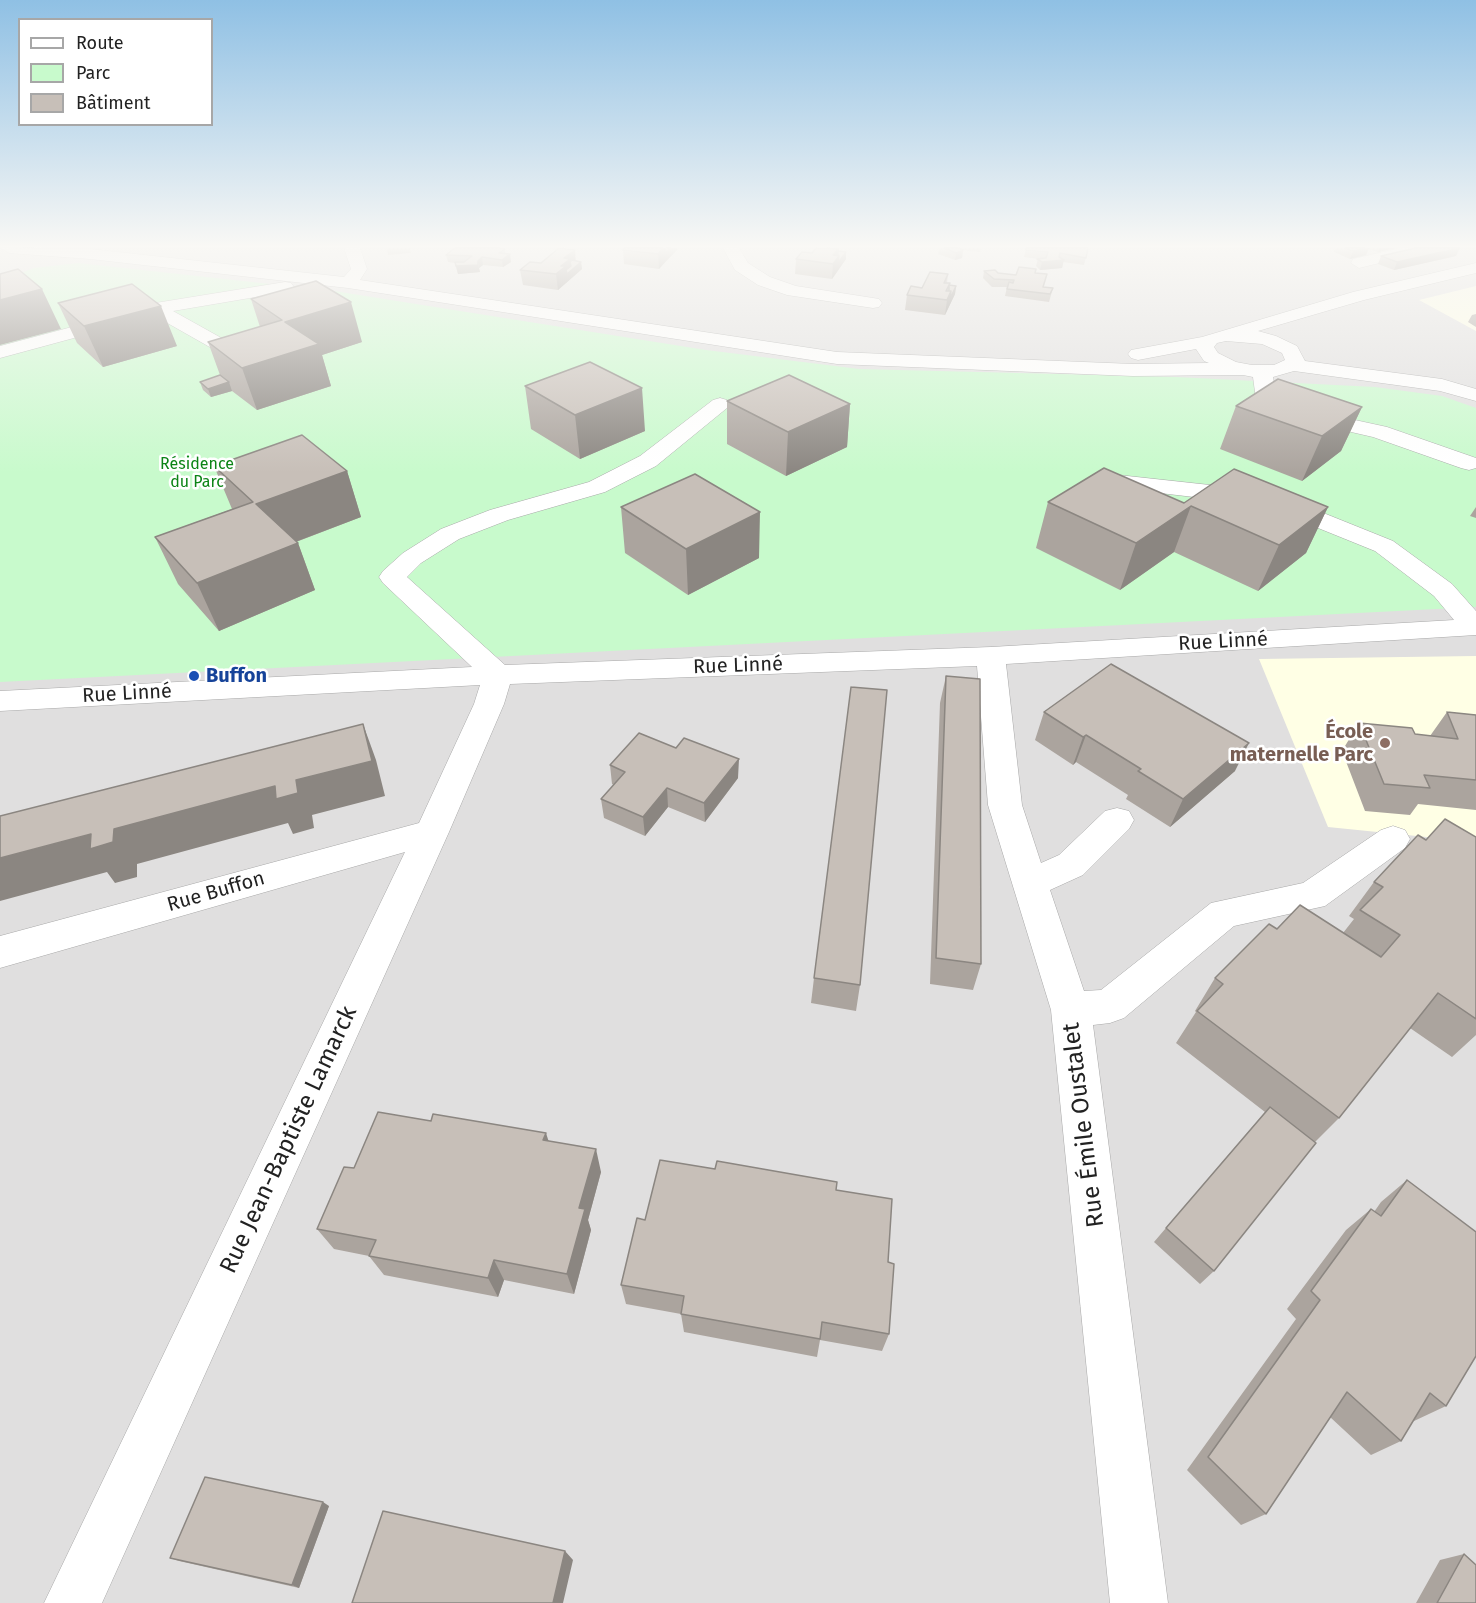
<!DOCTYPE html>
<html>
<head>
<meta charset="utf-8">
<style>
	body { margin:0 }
	#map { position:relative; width:1476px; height:1603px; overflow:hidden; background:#f2efe9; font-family:"Fira Sans",sans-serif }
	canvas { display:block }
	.legend { position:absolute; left:18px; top:18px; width:195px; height:108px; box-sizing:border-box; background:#fff; border:2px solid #a7a7a7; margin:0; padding:8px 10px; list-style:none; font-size:18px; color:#222 }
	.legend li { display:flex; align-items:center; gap:12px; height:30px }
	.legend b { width:30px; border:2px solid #a7a7a7 }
</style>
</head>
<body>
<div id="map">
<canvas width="1476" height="1603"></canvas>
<ul class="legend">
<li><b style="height:8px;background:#fff"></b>Route</li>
<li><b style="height:16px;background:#c8facc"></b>Parc</li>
<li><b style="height:16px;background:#c7bfb8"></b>Bâtiment</li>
</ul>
</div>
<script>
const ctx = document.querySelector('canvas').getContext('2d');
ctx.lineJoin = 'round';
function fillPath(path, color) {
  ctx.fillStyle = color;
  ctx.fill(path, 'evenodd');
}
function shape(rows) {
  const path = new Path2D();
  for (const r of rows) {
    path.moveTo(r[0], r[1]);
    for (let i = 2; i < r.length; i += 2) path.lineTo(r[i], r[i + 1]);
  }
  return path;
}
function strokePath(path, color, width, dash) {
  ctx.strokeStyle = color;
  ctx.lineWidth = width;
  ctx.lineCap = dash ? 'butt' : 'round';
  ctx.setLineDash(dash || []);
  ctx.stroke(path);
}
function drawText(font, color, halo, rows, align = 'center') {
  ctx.font = font + ' "Fira Sans",sans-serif';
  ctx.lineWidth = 5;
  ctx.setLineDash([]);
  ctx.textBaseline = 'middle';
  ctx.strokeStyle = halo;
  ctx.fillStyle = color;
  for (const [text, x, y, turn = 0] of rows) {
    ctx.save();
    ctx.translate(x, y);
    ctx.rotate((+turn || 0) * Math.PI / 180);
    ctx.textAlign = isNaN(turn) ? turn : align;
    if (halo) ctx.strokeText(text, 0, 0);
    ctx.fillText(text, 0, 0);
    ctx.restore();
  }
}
fillPath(shape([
	[0,248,1476,248,1476,1603,0,1603]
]), '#e0dfdf');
fillPath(shape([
	[1476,286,1476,331,1419,300],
	[1476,656,1476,842,1328,827,1259,659]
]), '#ffffe5');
fillPath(shape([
	[78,263,334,291,706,350,859,369,1176,377,1375,387,1442,396,1476,408,1476,607,0,682,0,281,34,268]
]), '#c8facc');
const minor = shape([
	[1,248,90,249,344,277,351,269,344,248,360,248,367,269,360,280,837,352,1133,364,1209,363,1204,361,1196,349,1138,360,1131,358,1128,354,1131,350,1202,337,1353,292,1476,263,1476,273,1364,300,1258,331,1276,336,1297,346,1305,361,1442,379,1476,389,1476,401,1440,391,1294,371,1273,377,1277,403,1387,427,1476,458,1476,468,1469,470,1461,468,1373,437,1260,411,1257,407,1253,377,1243,375,1133,376,837,364,348,288,90,259,9,253,1,248],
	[1226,341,1262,344,1282,353,1285,360,1274,365,1252,365,1236,362,1218,353,1214,347,1217,343,1226,341],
	[723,248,739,248,748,263,770,277,796,286,873,298,879,299,882,303,879,307,873,308,787,295,758,285,735,270,723,248],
	[1400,248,1431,248,1429,251,1359,268,1351,263,1353,259,1400,248],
	[285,282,291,283,294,287,291,291,173,311,259,359,262,363,259,367,245,367,155,316,0,358,0,346,140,309,143,305,285,282],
	[720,398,727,400,730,404,727,408,656,466,605,492,508,520,459,539,421,563,407,577,505,665,991,647,1454,620,1434,596,1375,551,1281,513,1228,501,1092,485,1088,480,1092,475,1100,473,1228,487,1296,502,1393,541,1452,584,1476,611,1476,635,1006,664,1022,805,1041,863,1059,855,1105,811,1117,808,1129,811,1134,820,1129,829,1083,875,1050,890,1084,991,1101,990,1211,903,1303,883,1381,830,1393,826,1405,830,1410,839,1405,848,1325,906,1234,926,1124,1018,1110,1023,1093,1025,1168,1603,1110,1603,1051,1010,988,805,977,666,510,684,504,704,449,832,102,1603,44,1603,405,852,0,968,0,936,419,823,474,704,480,685,0,711,0,691,472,667,383,583,379,577,383,571,403,553,441,529,490,510,589,482,640,456,713,400,720,398]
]);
strokePath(minor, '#a9a9a9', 1);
fillPath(minor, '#fff');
fillPath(shape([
	[387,248,412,248,410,249,411,253,388,255],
	[624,248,677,248,677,250,659,269,624,264,623,250],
	[939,248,981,248,980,252,963,250,962,258,955,260,938,254],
	[1026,248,1088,248,1084,265,1063,262,1062,268,1040,270,1036,266,1038,259,1024,257],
	[1335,248,1395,248,1378,252,1369,249,1366,255,1350,259,1334,252],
	[505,249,505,254,511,262,503,267,483,265,479,268,480,272,458,274,455,263,448,262,446,255],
	[839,251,846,259,832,279,795,274,796,259],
	[1381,256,1456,256,1394,270,1378,264],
	[576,261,581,262,582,269,558,290,523,285,520,270,541,263],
	[984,271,1016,275,1036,273,1044,287,1053,288,1049,302,1005,296,1007,287,992,287,983,278],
	[948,274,947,283,949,285,956,286,955,294,945,315,905,310,907,295],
	[251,299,362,342,322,355,331,386,257,410,232,391,211,397,203,390,200,382,220,375,208,342,260,327],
	[58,303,177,346,103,367,77,343],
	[1476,314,1476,327,1468,322,1472,315],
	[525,386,645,431,580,459,531,429],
	[727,401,850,404,847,447,786,476,727,444],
	[1236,406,1362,407,1341,451,1302,481,1220,449],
	[214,466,347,471,361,517,296,542,298,543,315,590,219,631,178,584,155,537,232,509],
	[1048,502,1184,503,1328,507,1306,553,1258,591,1174,552,1120,590,1036,548],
	[621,507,759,558,688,595,625,553],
	[1476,507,1476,518,1470,516],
	[946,676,981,964,973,990,930,984,940,703],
	[1044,712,1235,771,1170,827,1126,799,1128,795,1076,762,1073,765,1035,740],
	[1447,712,1476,715,1476,810,1418,804,1410,815,1365,811,1342,751,1359,723,1415,734,1430,736],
	[610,765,738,778,705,822,668,807,645,836,604,818,601,799,614,785,612,784],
	[1476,837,1476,1035,1452,1057,1410,1028,1339,1118,1315,1142,1214,1271,1200,1284,1154,1242,1265,1112,1176,1043,1196,1012,1195,1011,1215,978,1277,929,1343,933,1354,919,1349,916,1374,882,1426,840],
	[814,978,860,985,856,1011,811,1003],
	[548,1141,601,1172,588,1220,591,1230,574,1294,504,1280,498,1297,384,1275,369,1256,334,1249,317,1229,354,1168],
	[1407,1180,1446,1406,1414,1421,1413,1420,1401,1441,1371,1455,1330,1417,1266,1514,1241,1525,1187,1470,1296,1319,1287,1309,1346,1230,1371,1209,1374,1212,1381,1202],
	[836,1190,888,1262,889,1334,882,1351,820,1340,817,1357,684,1332,681,1314,626,1304,621,1285,645,1220],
	[329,1506,299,1588,179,1561,170,1558],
	[1464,1554,1476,1603,1416,1603,1440,1560]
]), '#aba49e');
fillPath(shape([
	[661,248,677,248,677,250,666,261,665,253,666,261,659,269,658,254],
	[834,248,839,248,839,255,846,252,846,259,832,279],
	[1365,248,1369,248,1366,255,1350,259,1353,251],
	[1380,248,1395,248,1378,252],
	[1460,248,1456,256,1394,270,1397,262],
	[575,250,576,265,581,262,582,269,558,290,556,274,564,258],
	[963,250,962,258,955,260,956,253],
	[1060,253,1058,261,1064,260,1062,268,1040,270,1042,262],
	[510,254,511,262,503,267,502,260],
	[482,257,483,265,479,268,478,261],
	[478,265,480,272,458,274,456,266],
	[956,286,955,294,945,315,947,300,951,291],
	[42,289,61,329,0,345,0,300],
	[351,302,362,342,322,355,331,386,257,410,242,368,285,322],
	[161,306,177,346,103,367,84,326],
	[229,382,232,391,211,397,208,389],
	[642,388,645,431,580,459,575,415],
	[850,404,847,447,786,476,788,432],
	[1362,407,1341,451,1302,481,1322,436],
	[347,471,361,517,274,550,256,504],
	[1191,506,1174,552,1120,590,1136,543],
	[1328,507,1306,553,1258,591,1279,545],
	[760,512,759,558,688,595,686,549],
	[298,543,315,590,219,631,197,583],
	[363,724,376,760,385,796,312,815,314,828,293,834,288,823,137,864,137,877,115,883,107,872,0,901,0,858,296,780],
	[1086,735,1076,762,1073,765,1083,737],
	[1249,743,1235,771,1170,827,1183,799],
	[739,759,738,778,705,822,704,803],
	[667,788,668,807,645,836,643,817],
	[546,1133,553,1155,543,1140],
	[596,1149,601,1172,588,1220,591,1230,574,1294,567,1274,579,1208],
	[494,1260,504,1280,498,1297,488,1278],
	[323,1502,329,1506,299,1588,292,1585],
	[565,1551,573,1560,563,1603,553,1603]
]), '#8b8681');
const building = shape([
	[455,248,500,248,505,249,499,253,510,254,502,260,482,257,478,261,478,265,456,266,455,262,464,262,472,256,446,255,455,248],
	[559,248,575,250,564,258,570,259,561,266,566,266,556,274,520,270,530,262,541,263,559,248],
	[624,248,663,248,658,254,623,250,624,248],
	[666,248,671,248,665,253,665,249,666,248],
	[816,248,838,249,833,255,839,256,833,264,796,259,802,252,812,253,816,248],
	[944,248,958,248,963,250,956,253,944,248],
	[1026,248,1088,248,1086,258,1060,253,1059,257,1064,260,1042,262,1037,259,1046,258,1048,252,1026,250,1026,248],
	[1345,248,1365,248,1353,251,1345,248],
	[1416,248,1460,248,1397,262,1381,256,1416,248],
	[838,251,846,252,838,263,839,256,838,256,838,251],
	[572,260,581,262,567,274,566,270,571,266,570,262,572,260],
	[1019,267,1036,269,1035,273,1047,274,1043,287,1053,288,1050,294,1007,289,1009,282,1013,283,1014,280,994,279,984,271,995,270,998,273,1016,275,1019,267],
	[18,269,42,289,0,300,0,274,18,269],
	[930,272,948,274,944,283,950,283,946,291,951,291,947,300,907,295,911,286,922,288,930,272],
	[316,281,351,302,285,322,319,344,242,368,208,342,282,320,251,299,316,281],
	[132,284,161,306,84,326,58,303,132,284],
	[949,285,956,286,950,299,951,291,949,291,949,285],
	[590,362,642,388,575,415,525,386,590,362],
	[220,375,229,382,208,389,200,382,220,375],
	[789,375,850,404,788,432,727,401,789,375],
	[1278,379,1362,407,1322,436,1236,406,1278,379],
	[302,435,347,471,256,504,298,543,197,583,155,537,253,502,214,466,302,435],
	[1104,468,1184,503,1234,469,1328,507,1279,545,1191,506,1136,543,1048,502,1104,468],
	[695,474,760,512,686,549,621,507,695,474],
	[1111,664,1249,743,1183,799,1138,771,1141,769,1086,735,1083,737,1044,712,1111,664],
	[946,676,980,679,981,964,936,958,946,676],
	[851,687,887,690,860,985,814,978,851,687],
	[1447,712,1476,715,1476,780,1424,775,1430,788,1384,784,1359,723,1412,728,1415,734,1458,739,1447,712],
	[363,724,372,761,296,780,298,793,276,799,275,786,114,829,113,842,90,849,91,834,0,858,0,816,363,724],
	[639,733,676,748,684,738,739,759,704,803,667,788,643,817,601,799,625,772,610,765,639,733],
	[1445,819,1476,837,1476,1019,1438,993,1339,1118,1197,1011,1223,984,1215,978,1269,924,1277,929,1300,905,1381,957,1400,935,1360,910,1383,887,1374,882,1418,835,1426,840,1445,819],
	[1270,1107,1316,1143,1214,1271,1166,1228,1270,1107],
	[378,1112,431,1121,433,1114,546,1133,543,1140,596,1149,579,1208,585,1209,567,1274,494,1260,488,1278,369,1256,376,1240,317,1229,344,1167,354,1168,378,1112],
	[660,1160,715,1169,717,1161,837,1182,836,1190,892,1199,888,1262,894,1264,889,1334,822,1322,820,1339,681,1314,684,1296,621,1285,637,1218,645,1220,660,1160],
	[1407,1180,1476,1232,1476,1356,1446,1406,1430,1393,1401,1441,1347,1392,1266,1514,1208,1457,1320,1300,1311,1291,1371,1209,1381,1216,1407,1180],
	[205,1477,323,1502,292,1585,170,1558,205,1477],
	[383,1511,565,1551,553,1603,352,1603,383,1511],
	[1464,1554,1476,1565,1476,1603,1437,1603,1464,1554]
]);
fillPath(building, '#c7bfb8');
strokePath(building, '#8b8681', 1.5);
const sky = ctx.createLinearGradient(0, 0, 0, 473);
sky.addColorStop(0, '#8fc0e4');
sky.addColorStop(0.52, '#f9f8f5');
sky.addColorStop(1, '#f9f8f500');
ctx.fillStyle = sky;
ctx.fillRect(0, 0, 1476, 473);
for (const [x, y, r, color] of [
	[194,676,6,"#1a4fb4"],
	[1385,743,6,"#8d6e63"]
]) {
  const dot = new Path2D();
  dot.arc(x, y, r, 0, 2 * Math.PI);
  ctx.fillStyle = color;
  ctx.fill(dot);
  strokePath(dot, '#fff', 2);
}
drawText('16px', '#0c8416', '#fff', [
	["Résidence",197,465],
	["du Parc",197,483]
]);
drawText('20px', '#222', '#fff', [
	["Rue Linné",1223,642,-3],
	["Rue Linné",738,666,-2],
	["Rue Linné",127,694,-3],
	["Rue Buffon",216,892,-16]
]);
drawText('bold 20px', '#164399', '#fff', [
	["Buffon",206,676]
], 'left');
drawText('bold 20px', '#785e54', '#fff', [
	["École",1373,732],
	["maternelle Parc",1373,755]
], 'right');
drawText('24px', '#222', '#fff', [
	["Rue Émile Oustalet",1084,1125,-97],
	["Rue Jean-Baptiste Lamarck",289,1140,-65]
]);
</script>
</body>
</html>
